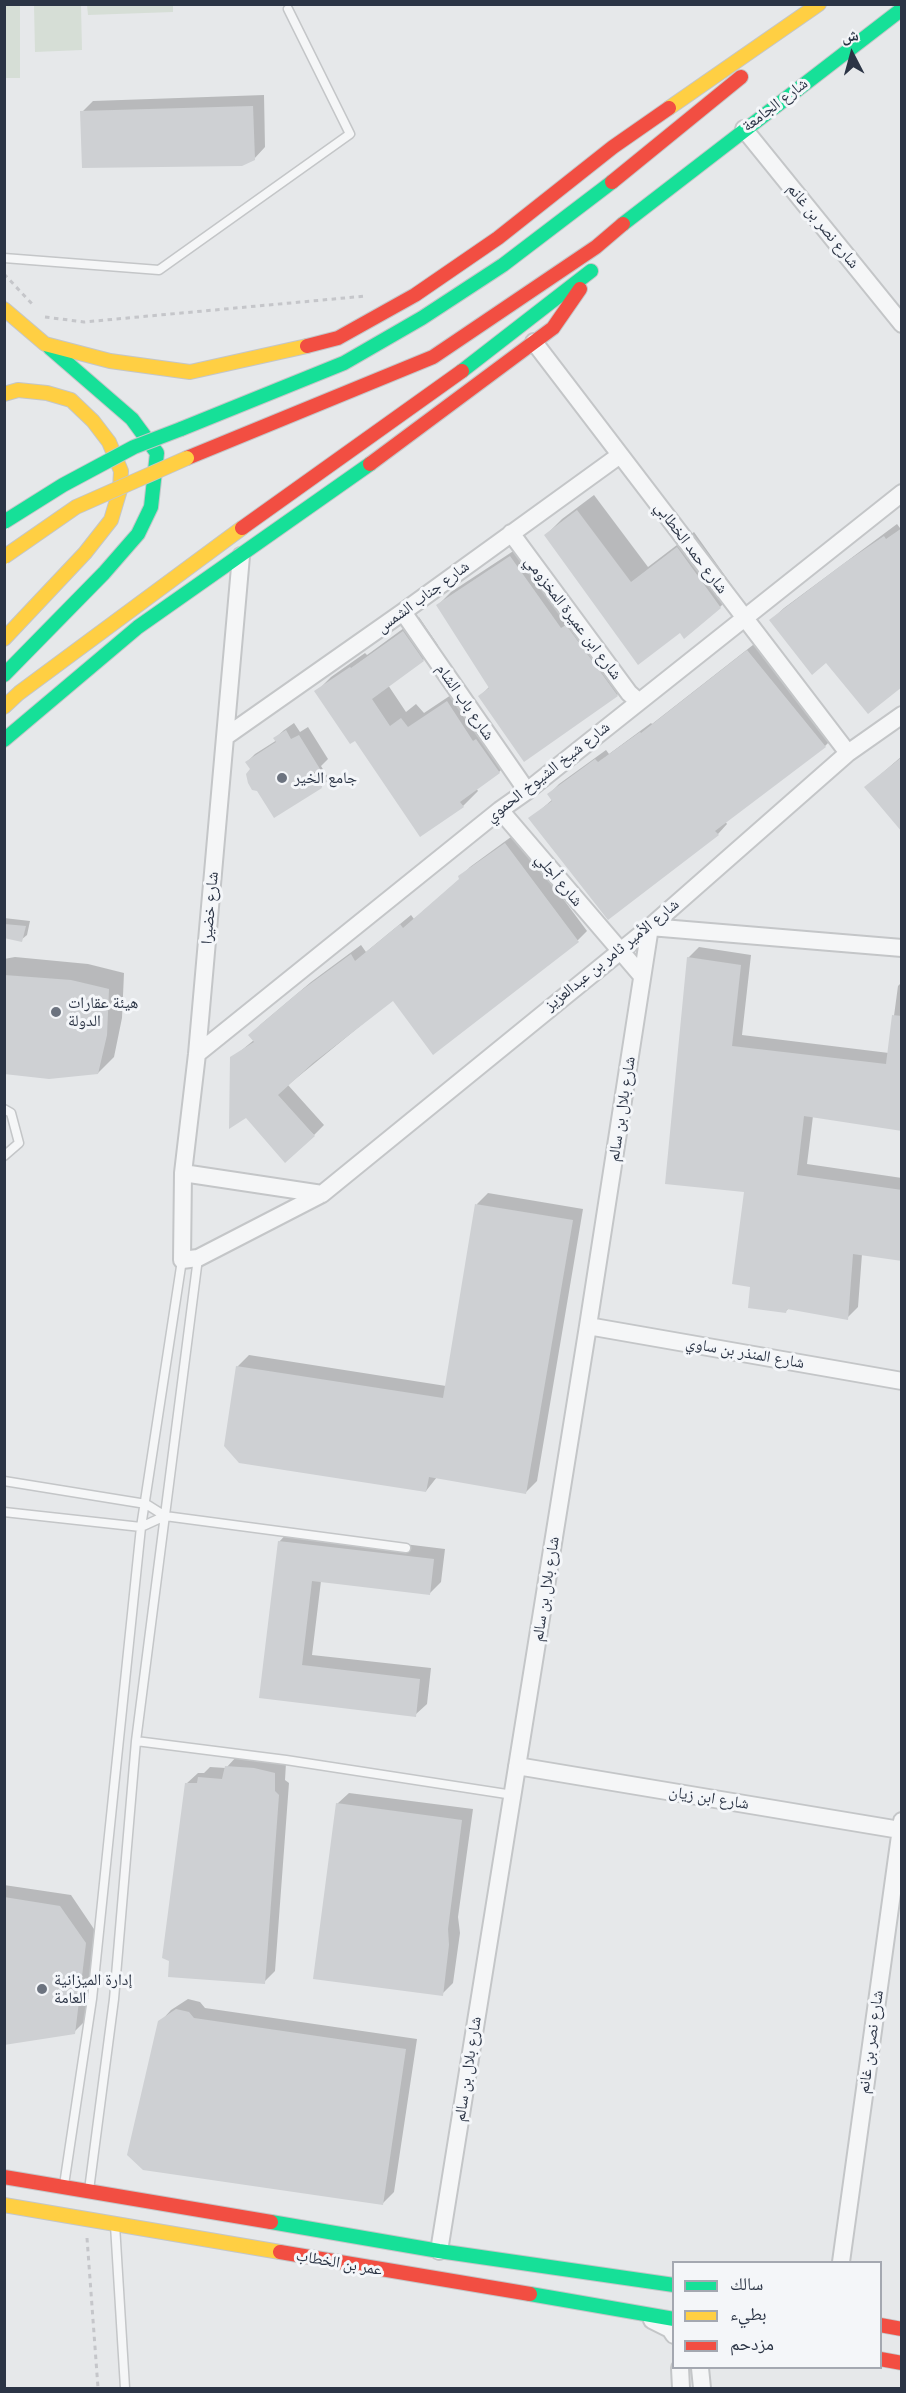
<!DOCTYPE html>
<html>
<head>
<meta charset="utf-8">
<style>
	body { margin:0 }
	#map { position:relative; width:906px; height:2393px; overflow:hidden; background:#e6e8ea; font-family:Figtree,"Noto Naskh Arabic",sans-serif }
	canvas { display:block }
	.frame { position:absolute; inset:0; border:6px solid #2b3445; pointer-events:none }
	.legend { position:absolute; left:672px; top:2261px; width:210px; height:108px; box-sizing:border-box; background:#f4f6f9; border:2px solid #a4a8b1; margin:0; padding:8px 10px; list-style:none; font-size:18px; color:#2b3445 }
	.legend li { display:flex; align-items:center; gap:12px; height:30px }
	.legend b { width:30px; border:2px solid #a4a8b1 }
	.north { position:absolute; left:822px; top:24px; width:60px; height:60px; -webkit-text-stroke:4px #f4f6f9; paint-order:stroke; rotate:354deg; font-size:16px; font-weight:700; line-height:24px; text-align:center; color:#2b3445 }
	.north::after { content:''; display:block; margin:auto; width:21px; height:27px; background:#2b3445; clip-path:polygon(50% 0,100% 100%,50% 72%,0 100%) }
</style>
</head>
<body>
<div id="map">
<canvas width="906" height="2393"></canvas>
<div class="frame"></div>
<ul class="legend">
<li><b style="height:8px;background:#16e098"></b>سالك</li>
<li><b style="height:8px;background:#ffcf43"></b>بطيء</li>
<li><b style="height:8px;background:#f24e42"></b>مزدحم</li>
</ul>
<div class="north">ش</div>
</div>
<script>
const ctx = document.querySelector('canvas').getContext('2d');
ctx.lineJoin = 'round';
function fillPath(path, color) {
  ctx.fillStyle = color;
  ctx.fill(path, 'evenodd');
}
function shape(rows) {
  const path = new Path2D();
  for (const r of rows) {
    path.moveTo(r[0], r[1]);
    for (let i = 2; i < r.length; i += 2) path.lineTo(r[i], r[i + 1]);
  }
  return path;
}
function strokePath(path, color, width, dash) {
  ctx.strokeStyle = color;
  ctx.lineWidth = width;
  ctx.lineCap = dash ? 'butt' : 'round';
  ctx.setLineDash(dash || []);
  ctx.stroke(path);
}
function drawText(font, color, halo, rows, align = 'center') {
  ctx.font = font + ' Figtree,"Noto Naskh Arabic",sans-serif';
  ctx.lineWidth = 6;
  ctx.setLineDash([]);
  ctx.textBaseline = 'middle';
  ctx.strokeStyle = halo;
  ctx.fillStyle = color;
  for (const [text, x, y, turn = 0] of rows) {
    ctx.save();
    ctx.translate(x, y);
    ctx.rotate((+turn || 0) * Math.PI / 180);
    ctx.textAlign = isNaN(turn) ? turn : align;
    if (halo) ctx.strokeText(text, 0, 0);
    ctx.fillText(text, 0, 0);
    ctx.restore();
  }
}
fillPath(shape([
	[4,5,20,5,20,78,5,78],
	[34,5,81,5,82,50,35,52],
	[87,5,173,5,173,12,88,15]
]), '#d6ded6');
fillPath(shape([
	[264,95,265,147,254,159,82,112,93,101],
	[594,495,648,567,694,532,736,591,720,607,680,631,546,535,562,519],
	[897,524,900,528,902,526,902,685,826,661,771,620,784,608],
	[524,544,630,682,617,695,525,760,480,696,490,686,438,605,451,592],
	[419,617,438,645,423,660,388,685,406,712,416,704,424,713,463,687,514,757,499,772,476,788,478,791,463,806,355,739,316,692,331,677,365,653,367,655],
	[758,641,835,736,825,746,725,821,727,824,718,834,530,819,553,799,549,794,559,784,606,750,609,754,651,723,652,724],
	[294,723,300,732,308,727,328,759,321,766,329,779,321,787,252,769,247,762,255,754,277,740,275,738,284,730],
	[902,756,902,825,866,787],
	[515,834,587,931,578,940,393,999,288,1085,324,1125,314,1135,232,1058,254,1040,260,1025,311,982,361,945,366,952,411,915,414,919,461,878,460,877,470,867],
	[4,918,30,921,27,935,21,940,4,937],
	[699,947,751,955,742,1035,889,1053,898,986,902,982,902,1129,813,1116,807,1164,902,1178,902,1259,862,1254,858,1307,847,1318,789,1308,786,1311,752,1286,746,1191,688,958],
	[15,957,88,964,124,973,122,1018,114,1057,98,1073,4,1072,4,959],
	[488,1193,583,1209,537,1481,526,1492,437,1477,426,1491,237,1367,249,1355,446,1386,477,1204],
	[290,1530,445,1549,441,1582,430,1593,321,1581,312,1655,431,1668,427,1704,415,1715,260,1697,279,1542],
	[237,1756,286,1763,285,1780,289,1783,275,1971,264,1982,186,1784,198,1773,204,1773,210,1767,226,1768],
	[349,1793,473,1809,458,1917,460,1933,453,1983,442,1994,337,1804],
	[4,1885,71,1895,96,1932,85,2021,74,2032,4,2044],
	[188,1999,200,2002,205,2008,417,2039,394,2192,383,2203,160,2022,171,2010]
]), '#0003');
fillPath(shape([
	[253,106,255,160,242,166,82,168,80,111],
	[577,510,631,582,677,547,721,608,684,639,680,633,638,665,544,535],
	[902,528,902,687,868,714,826,663,812,675,769,620,843,564,884,536,886,539],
	[510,556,561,628,566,625,618,696,524,762,478,696,489,688,436,605],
	[403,631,424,661,372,699,390,726,401,718,408,727,447,701,473,741,476,739,500,773,460,802,464,807,420,837,355,741,350,744,314,691,350,667,351,668],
	[747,650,826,747,715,831,719,835,608,920,528,818,552,801,547,794,595,759,598,762,640,732,641,733],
	[286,730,291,739,299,735,320,769,313,773,322,788,274,818,257,791,252,790,248,783,246,774,250,769,245,762,276,742,273,738],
	[902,757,902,832,864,787],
	[505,843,579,942,433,1055,393,1001,313,1063,278,1095,315,1136,285,1163,246,1118,229,1129,230,1057,254,1042,248,1035,299,992,351,954,355,961,400,924,403,928,459,879,458,876],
	[4,924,26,926,22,942,4,938],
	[687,957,741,965,732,1046,886,1064,892,1015,902,1016,902,1131,804,1116,797,1175,902,1190,902,1261,853,1254,848,1320,787,1309,786,1313,748,1308,750,1287,732,1284,744,1192,665,1184],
	[4,975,71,980,109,989,107,1035,98,1074,49,1079,4,1074],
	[475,1204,573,1220,526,1494,429,1477,426,1492,239,1463,224,1446,236,1366,443,1398],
	[278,1541,434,1559,430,1595,312,1581,302,1665,420,1679,416,1717,259,1698],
	[225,1766,254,1768,275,1773,275,1791,279,1795,265,1984,168,1977,169,1961,162,1958,185,1783,197,1783,198,1777,222,1779],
	[336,1803,462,1820,448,1929,449,1945,443,1996,313,1979],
	[4,1897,60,1906,86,1943,75,2034,4,2045],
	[176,2009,189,2012,194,2018,406,2049,383,2205,143,2170,127,2155,158,2021]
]), '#ced0d3');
const lane = shape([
	[4,258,159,270,350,134,288,9],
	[4,1109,11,1113,19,1143,4,1156],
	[4,1481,146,1504,165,1516,406,1548],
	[4,1512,141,1527,165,1516],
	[136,1741,286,1760,513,1795],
	[64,2185,92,1999,141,1527,182,1260],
	[89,2190,114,1999,136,1741,198,1258],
	[115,2225,125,2388]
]);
const street = shape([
	[744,129,902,324],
	[534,342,848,753],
	[511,533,629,693,638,701],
	[241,556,197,1054,183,1173,182,1260,198,1258,322,1194,650,927,848,753,902,715],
	[403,612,527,791],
	[225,737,403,612,620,455],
	[500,810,642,976],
	[197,1054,500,810,527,791,902,493],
	[183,1173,322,1194],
	[588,1326,902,1381],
	[517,1766,900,1830],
	[439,2251,588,1326,650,927,902,948],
	[841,2262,902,1821],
	[652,2320,670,2329,674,2335],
	[680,2368,681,2388],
	[700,2368,702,2388]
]);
const fast = shape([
	[623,224,902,9],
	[462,371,591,271],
	[181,429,344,363,422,318,503,265,612,182],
	[4,675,104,573,138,534,151,507,157,453,132,419,50,348],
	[4,740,138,627,370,464],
	[271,2222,439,2251,674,2285],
	[530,2294,674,2319]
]);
const slow = shape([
	[669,108,819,4],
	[4,309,45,344,110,361,190,372,307,346],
	[4,394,18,390,47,393,71,400,93,421,109,442,121,471,120,490,111,520,85,553,4,639],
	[19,693,242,528],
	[4,707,19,693],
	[4,2205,280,2252]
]);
const jam = shape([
	[612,182,741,77],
	[307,346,338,338,415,295,498,238,613,147,669,108],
	[187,458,433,357,596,247,623,224],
	[370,464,553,328,580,289],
	[242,528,462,371],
	[4,2177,271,2222],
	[280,2252,530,2294],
	[880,2325,902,2329],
	[880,2359,902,2363]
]);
strokePath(lane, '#c4c6c8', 11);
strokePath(street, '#c4c6c8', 20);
strokePath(fast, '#c4c6c8', 16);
strokePath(slow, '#c4c6c8', 16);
strokePath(jam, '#c4c6c8', 16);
strokePath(shape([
	[4,274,34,306],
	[45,317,84,322,366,296],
	[87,2238,98,2388]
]), '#c5c6ca', 3, [4.5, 4.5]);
strokePath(lane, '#f5f6f7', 8);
strokePath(street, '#f5f6f7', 16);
strokePath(fast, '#16e098', 14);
strokePath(slow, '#ffcf43', 14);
strokePath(jam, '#f24e42', 14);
const fastBridge = shape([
	[4,522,63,485,134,447,181,429]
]);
const slowBridge = shape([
	[4,557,76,507,187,458]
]);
strokePath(fastBridge, '#c4c6c8', 16, []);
strokePath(slowBridge, '#c4c6c8', 16, []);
strokePath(fastBridge, '#16e098', 14);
strokePath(slowBridge, '#ffcf43', 14);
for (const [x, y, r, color] of [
	[282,778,6,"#6c737f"],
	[56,1012,6,"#6c737f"],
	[42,1989,6,"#6c737f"]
]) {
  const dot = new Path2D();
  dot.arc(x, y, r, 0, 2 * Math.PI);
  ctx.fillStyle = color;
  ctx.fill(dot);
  strokePath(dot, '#f4f6f9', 2);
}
drawText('16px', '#2b3445', '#f4f6f9', [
	["شارع الجامعة",775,105,-37],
	["شارع نصر بن غانم",823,226,51],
	["شارع حمد الخطابي",691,548,53],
	["شارع جناب الشمس",423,597,-36],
	["شارع ابن عميرة المخزومي",573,618,53],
	["شارع باب الشام",465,702,55],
	["شارع شيخ الشيوخ الحموي",548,772,-38],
	["شارع أجلي",559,880,50],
	["شارع خضيرا",210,908,-85],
	["شارع الأمير ثامر بن عبدالعزيز",612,955,-39],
	["شارع بلال بن سالم",622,1109,-81],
	["شارع المنذر بن ساوي",745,1353,10],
	["شارع بلال بن سالم",546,1589,-81],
	["شارع ابن زيان",709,1798,9],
	["شارع نصر بن غانم",871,2042,-82],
	["شارع بلال بن سالم",468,2069,-81],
	["عمر بن الخطاب",339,2263,10]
]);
drawText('16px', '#2b3445', '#f4f6f9', [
	["جامع الخير",294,778],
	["هيئة عقارات",68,1003],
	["الدولة",68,1021],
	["إدارة الميزانية",54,1980],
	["العامة",54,1998]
], 'left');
</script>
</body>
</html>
